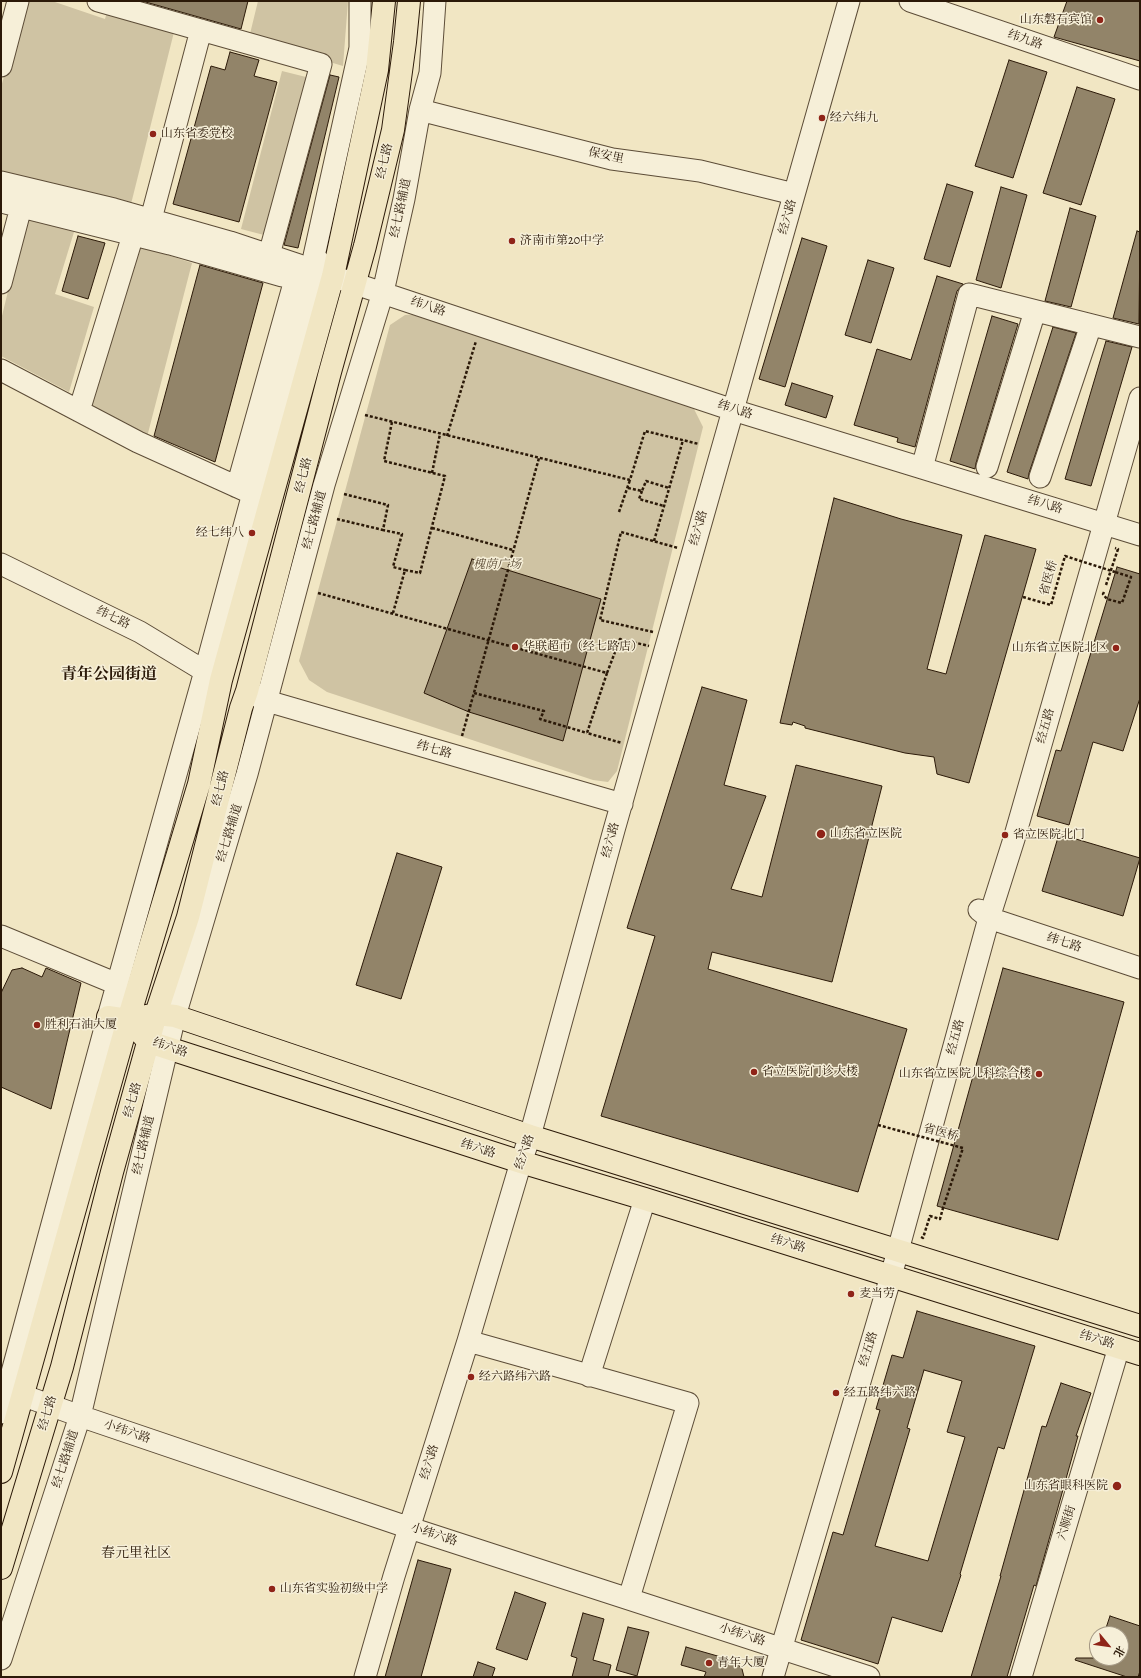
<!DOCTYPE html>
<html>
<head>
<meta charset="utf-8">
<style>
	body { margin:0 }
	#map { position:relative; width:1141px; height:1678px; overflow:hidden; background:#f1e6c3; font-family:Alegreya,"Noto Serif SC",serif }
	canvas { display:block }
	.frame { position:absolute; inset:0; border:2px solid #2b1908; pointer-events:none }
	.north { position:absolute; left:1089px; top:1626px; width:40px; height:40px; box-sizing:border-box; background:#f6efd8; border:1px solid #a59985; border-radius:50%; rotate:119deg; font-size:11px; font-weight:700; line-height:16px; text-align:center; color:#2b1908 }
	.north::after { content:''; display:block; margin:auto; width:14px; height:18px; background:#8f2418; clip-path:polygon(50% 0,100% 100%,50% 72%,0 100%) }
</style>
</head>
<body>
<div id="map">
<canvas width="1141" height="1678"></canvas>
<div class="frame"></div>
<div class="north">北</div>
</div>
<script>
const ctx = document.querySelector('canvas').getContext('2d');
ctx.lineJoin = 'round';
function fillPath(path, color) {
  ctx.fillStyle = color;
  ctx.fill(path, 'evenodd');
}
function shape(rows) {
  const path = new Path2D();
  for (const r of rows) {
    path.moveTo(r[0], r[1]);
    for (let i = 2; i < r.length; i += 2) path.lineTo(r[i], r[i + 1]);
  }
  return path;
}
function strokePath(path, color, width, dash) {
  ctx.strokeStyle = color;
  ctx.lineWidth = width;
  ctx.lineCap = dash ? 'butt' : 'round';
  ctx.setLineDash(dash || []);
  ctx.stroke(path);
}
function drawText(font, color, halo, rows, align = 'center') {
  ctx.font = font + ' Alegreya,"Noto Serif SC",serif';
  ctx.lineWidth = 3;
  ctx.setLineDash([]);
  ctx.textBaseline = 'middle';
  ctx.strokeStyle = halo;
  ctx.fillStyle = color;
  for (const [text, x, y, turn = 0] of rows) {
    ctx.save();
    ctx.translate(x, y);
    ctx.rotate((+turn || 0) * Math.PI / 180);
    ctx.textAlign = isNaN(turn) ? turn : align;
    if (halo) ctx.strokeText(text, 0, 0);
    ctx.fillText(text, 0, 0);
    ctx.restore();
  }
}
fillPath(shape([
	[26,1,52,1,105,19,110,1,175,28,127,220,1,188,1,87],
	[258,1,348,1,343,66,249,38],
	[282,71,306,77,264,235,241,229],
	[26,217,74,232,55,294,94,307,69,392,1,356,1,320],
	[137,245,192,263,147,437,88,409],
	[419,314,693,407,703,427,617,771,608,782,593,780,327,692,309,680,299,661,390,325,405,315]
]), '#cfc3a3');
const building = shape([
	[142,1,248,1,241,29,142,1],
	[1067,1,1140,1,1140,61,1054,37,1067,1],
	[230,52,259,60,254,76,277,82,239,222,173,204,211,66,225,70,230,52],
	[1009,60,1047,72,1013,178,975,166,1009,60],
	[330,75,339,77,298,248,284,245,330,75],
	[1077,87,1115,99,1081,205,1043,193,1077,87],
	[947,184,973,192,950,267,924,259,947,184],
	[1001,187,1027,195,1001,288,976,280,1001,187],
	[1070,208,1096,216,1071,307,1045,301,1070,208],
	[1137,231,1140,232,1139,324,1113,318,1137,231],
	[78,236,105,243,88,299,62,291,78,236],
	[802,238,827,246,785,387,759,379,802,238],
	[868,260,894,268,871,343,845,335,868,260],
	[200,265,263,283,215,462,154,436,200,265],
	[937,276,963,284,957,291,915,447,897,442,898,438,854,425,877,349,911,360,937,276],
	[992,316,1018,324,976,463,975,469,950,461,992,316],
	[1053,327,1076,333,1029,473,1028,479,1007,472,1053,327],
	[1106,341,1132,347,1091,486,1065,479,1106,341],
	[792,383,833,396,826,418,785,405,792,383],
	[834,498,901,519,962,535,927,669,946,674,985,535,1036,549,969,783,937,774,934,757,905,753,805,728,805,726,793,722,792,725,780,723,834,498],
	[472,559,601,599,563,741,469,712,424,693,472,559],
	[1117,567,1140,574,1140,698,1123,751,1093,742,1069,825,1037,816,1056,750,1061,751,1117,567],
	[702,687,747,700,724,785,766,796,731,889,762,897,796,765,882,786,832,982,712,952,708,969,907,1029,858,1192,601,1116,655,936,627,928,702,687],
	[1059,834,1140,858,1123,916,1042,891,1059,834],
	[397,853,442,867,401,999,356,985,397,853],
	[22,968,42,977,46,968,81,983,51,1109,1,1087,1,993,12,970,22,968],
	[1003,968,1124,1002,1058,1240,937,1206,1003,968],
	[917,1311,1035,1346,1004,1449,998,1447,960,1574,961,1575,942,1632,892,1617,878,1664,801,1640,833,1532,843,1535,880,1410,876,1409,892,1355,903,1358,917,1311],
	[924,1370,962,1381,947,1432,965,1437,928,1561,875,1546,910,1429,907,1428,924,1370],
	[1061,1383,1091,1393,1076,1436,1078,1436,1036,1586,1034,1585,1007,1677,971,1677,1001,1576,1000,1576,1042,1426,1046,1427,1061,1383],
	[418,1560,451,1569,421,1677,385,1677,418,1560],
	[515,1592,546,1603,527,1660,496,1649,515,1592],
	[583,1613,604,1619,593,1660,611,1665,608,1677,572,1677,577,1658,571,1656,583,1613],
	[1110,1616,1140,1626,1140,1671,1138,1677,1127,1677,1075,1660,1076,1658,1121,1658,1121,1634,1104,1634,1110,1616],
	[628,1627,649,1632,637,1676,616,1670,628,1627],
	[686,1647,735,1661,742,1669,744,1677,704,1677,706,1672,681,1665,686,1647],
	[478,1662,495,1668,492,1677,473,1677,478,1662]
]);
fillPath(building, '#928469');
strokePath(building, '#2b1908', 1);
const minor = shape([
	[98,1,321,64,269,255],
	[910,1,1140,79],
	[1,66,18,1],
	[420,110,612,159,700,171,794,194],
	[1,182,114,209,230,242,733,410,1140,535],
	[1,202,170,244,282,276,314,276],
	[151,219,201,30],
	[1,283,21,207],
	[1,370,138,442,253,494],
	[79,411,133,235],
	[987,467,1035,311],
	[922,468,969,294,1140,337],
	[1040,477,1091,325],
	[237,487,296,276],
	[1,564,140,632,216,678],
	[255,695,267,701,622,804],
	[979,910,989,918,1140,968],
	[1,936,117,984],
	[468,1341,688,1403,629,1598],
	[589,1376,645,1199],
	[5,1389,80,1416,410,1528,869,1677],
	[1,1413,108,1017,205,671,310,282,333,276,314,256,360,48,360,1],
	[1,1659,80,1416,175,1016,247,774,324,485,383,292,404,199,420,110,430,73,435,1],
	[365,1677,394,1576,468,1341,521,1162,530,1136,614,830,849,1],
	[773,1677,891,1276,989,918,1014,839,1140,398],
	[1021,1677,1119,1347]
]);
const major = shape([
	[108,1017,128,1020,156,1014,175,1016,530,1136,1140,1326],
	[139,1031,149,1042,521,1162,645,1199,1140,1354],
	[1,1472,128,1020,199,784,221,680,333,276,377,70,384,1],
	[1,1568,62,1367,112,1172,156,1014,188,917,241,708,247,691,330,372,365,246,393,130,405,42,409,1]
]);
strokePath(minor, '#5c4c37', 23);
strokePath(major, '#2b1908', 24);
strokePath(shape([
	[365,415,630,480,645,431,699,444],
	[392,422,384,461,445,476,420,573,405,570,393,613],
	[447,436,476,341],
	[432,473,440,434],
	[628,488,642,491,646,481,669,488],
	[642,491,639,499,664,506],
	[344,494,388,505,383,530,402,534,393,567,405,570],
	[619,512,630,480],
	[337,519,383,530],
	[432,528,513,550],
	[654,541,683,440],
	[1106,585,1118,549,1115,548],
	[1104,592,1103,594,1107,599,1122,603,1131,577,1115,572],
	[318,593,607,673,620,639,649,646],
	[653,632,600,620,621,532,678,548],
	[607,673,587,733,622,743],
	[474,693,544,711,540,719,587,733],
	[462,736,539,458],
	[921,1237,923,1238,930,1216,940,1219,943,1208]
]), '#2b1908', 2.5, [3, 2]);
strokePath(minor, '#f6efd8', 21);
strokePath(major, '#f1e6c3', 22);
strokePath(shape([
	[1023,597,1051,605,1065,556,1115,572],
	[878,1125,963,1148,943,1208]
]), '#2b1908', 2.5, [3, 2]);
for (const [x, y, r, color] of [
	[1100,20,4,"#8f2418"],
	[822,118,4,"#8f2418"],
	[153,134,4,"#8f2418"],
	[512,241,4,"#8f2418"],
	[252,533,4,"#8f2418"],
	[515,647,4,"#8f2418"],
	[1116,648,4,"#8f2418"],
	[821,834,5,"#8f2418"],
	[1005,835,4,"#8f2418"],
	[37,1025,4,"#8f2418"],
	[754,1072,4,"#8f2418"],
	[1039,1074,4,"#8f2418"],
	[851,1294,4,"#8f2418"],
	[471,1377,4,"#8f2418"],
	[836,1393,4,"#8f2418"],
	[1117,1486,5,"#8f2418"],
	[272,1589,4,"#8f2418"],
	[709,1663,4,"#8f2418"]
]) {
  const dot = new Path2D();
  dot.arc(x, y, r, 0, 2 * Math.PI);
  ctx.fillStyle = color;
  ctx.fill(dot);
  strokePath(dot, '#f6efd8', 1.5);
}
drawText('12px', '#2b1908', '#f6efd8', [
	["山东磐石宾馆",1092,20,"right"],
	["经六纬九",830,118],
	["山东省委党校",161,134],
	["济南市第20中学",520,241],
	["经七纬八",244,533,"right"],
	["华联超市（经七路店）",523,647],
	["山东省立医院北区",1108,648,"right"],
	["山东省立医院",830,834],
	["省立医院北门",1013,835],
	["胜利石油大厦",45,1025],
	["省立医院门诊大楼",762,1072],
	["山东省立医院儿科综合楼",1031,1074,"right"],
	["麦当劳",859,1294],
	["经六路纬六路",479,1377],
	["经五路纬六路",844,1393],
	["山东省眼科医院",1108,1486,"right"],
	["山东省实验初级中学",280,1589],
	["青年大厦",717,1663]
], 'left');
drawText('12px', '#2b1908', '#f6efd8', [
	["纬九路",1025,40,19],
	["保安里",606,156,12],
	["经七路",385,161,-77],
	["经七路辅道",401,208,-78],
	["经六路",788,217,-74],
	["纬八路",428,307,19],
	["纬八路",735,410,18],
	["经七路",304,475,-76],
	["纬八路",1045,505,17],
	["经七路辅道",315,520,-75],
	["经六路",699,528,-74],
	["省医桥",1049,578,-75],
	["纬七路",113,618,26],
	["经五路",1046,726,-74],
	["纬七路",434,750,16],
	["经七路",221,788,-76],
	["经七路辅道",230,833,-73],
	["经六路",611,840,-75],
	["纬七路",1064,943,18],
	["经五路",956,1037,-75],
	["纬六路",170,1048,19],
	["经七路",133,1100,-74],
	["省医桥",941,1133,15],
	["经七路辅道",144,1145,-77],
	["纬六路",478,1149,18],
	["经六路",525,1152,-71],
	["纬六路",788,1244,17],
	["纬六路",1097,1340,17],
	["经五路",869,1349,-73],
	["经七路",48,1413,-73],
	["小纬六路",127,1432,19],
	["经七路辅道",66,1459,-72],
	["经六路",430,1462,-73],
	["六顺街",1067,1523,-73],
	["小纬六路",434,1535,18],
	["小纬六路",742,1635,18]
]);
drawText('italic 12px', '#5c4c36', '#f6efd8', [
	["槐荫广场",497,565]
]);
drawText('14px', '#2b1908', '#f6efd8', [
	["春元里社区",136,1554]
]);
drawText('bold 16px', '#2b1908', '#f6efd8', [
	["青年公园街道",109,675]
]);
</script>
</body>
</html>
